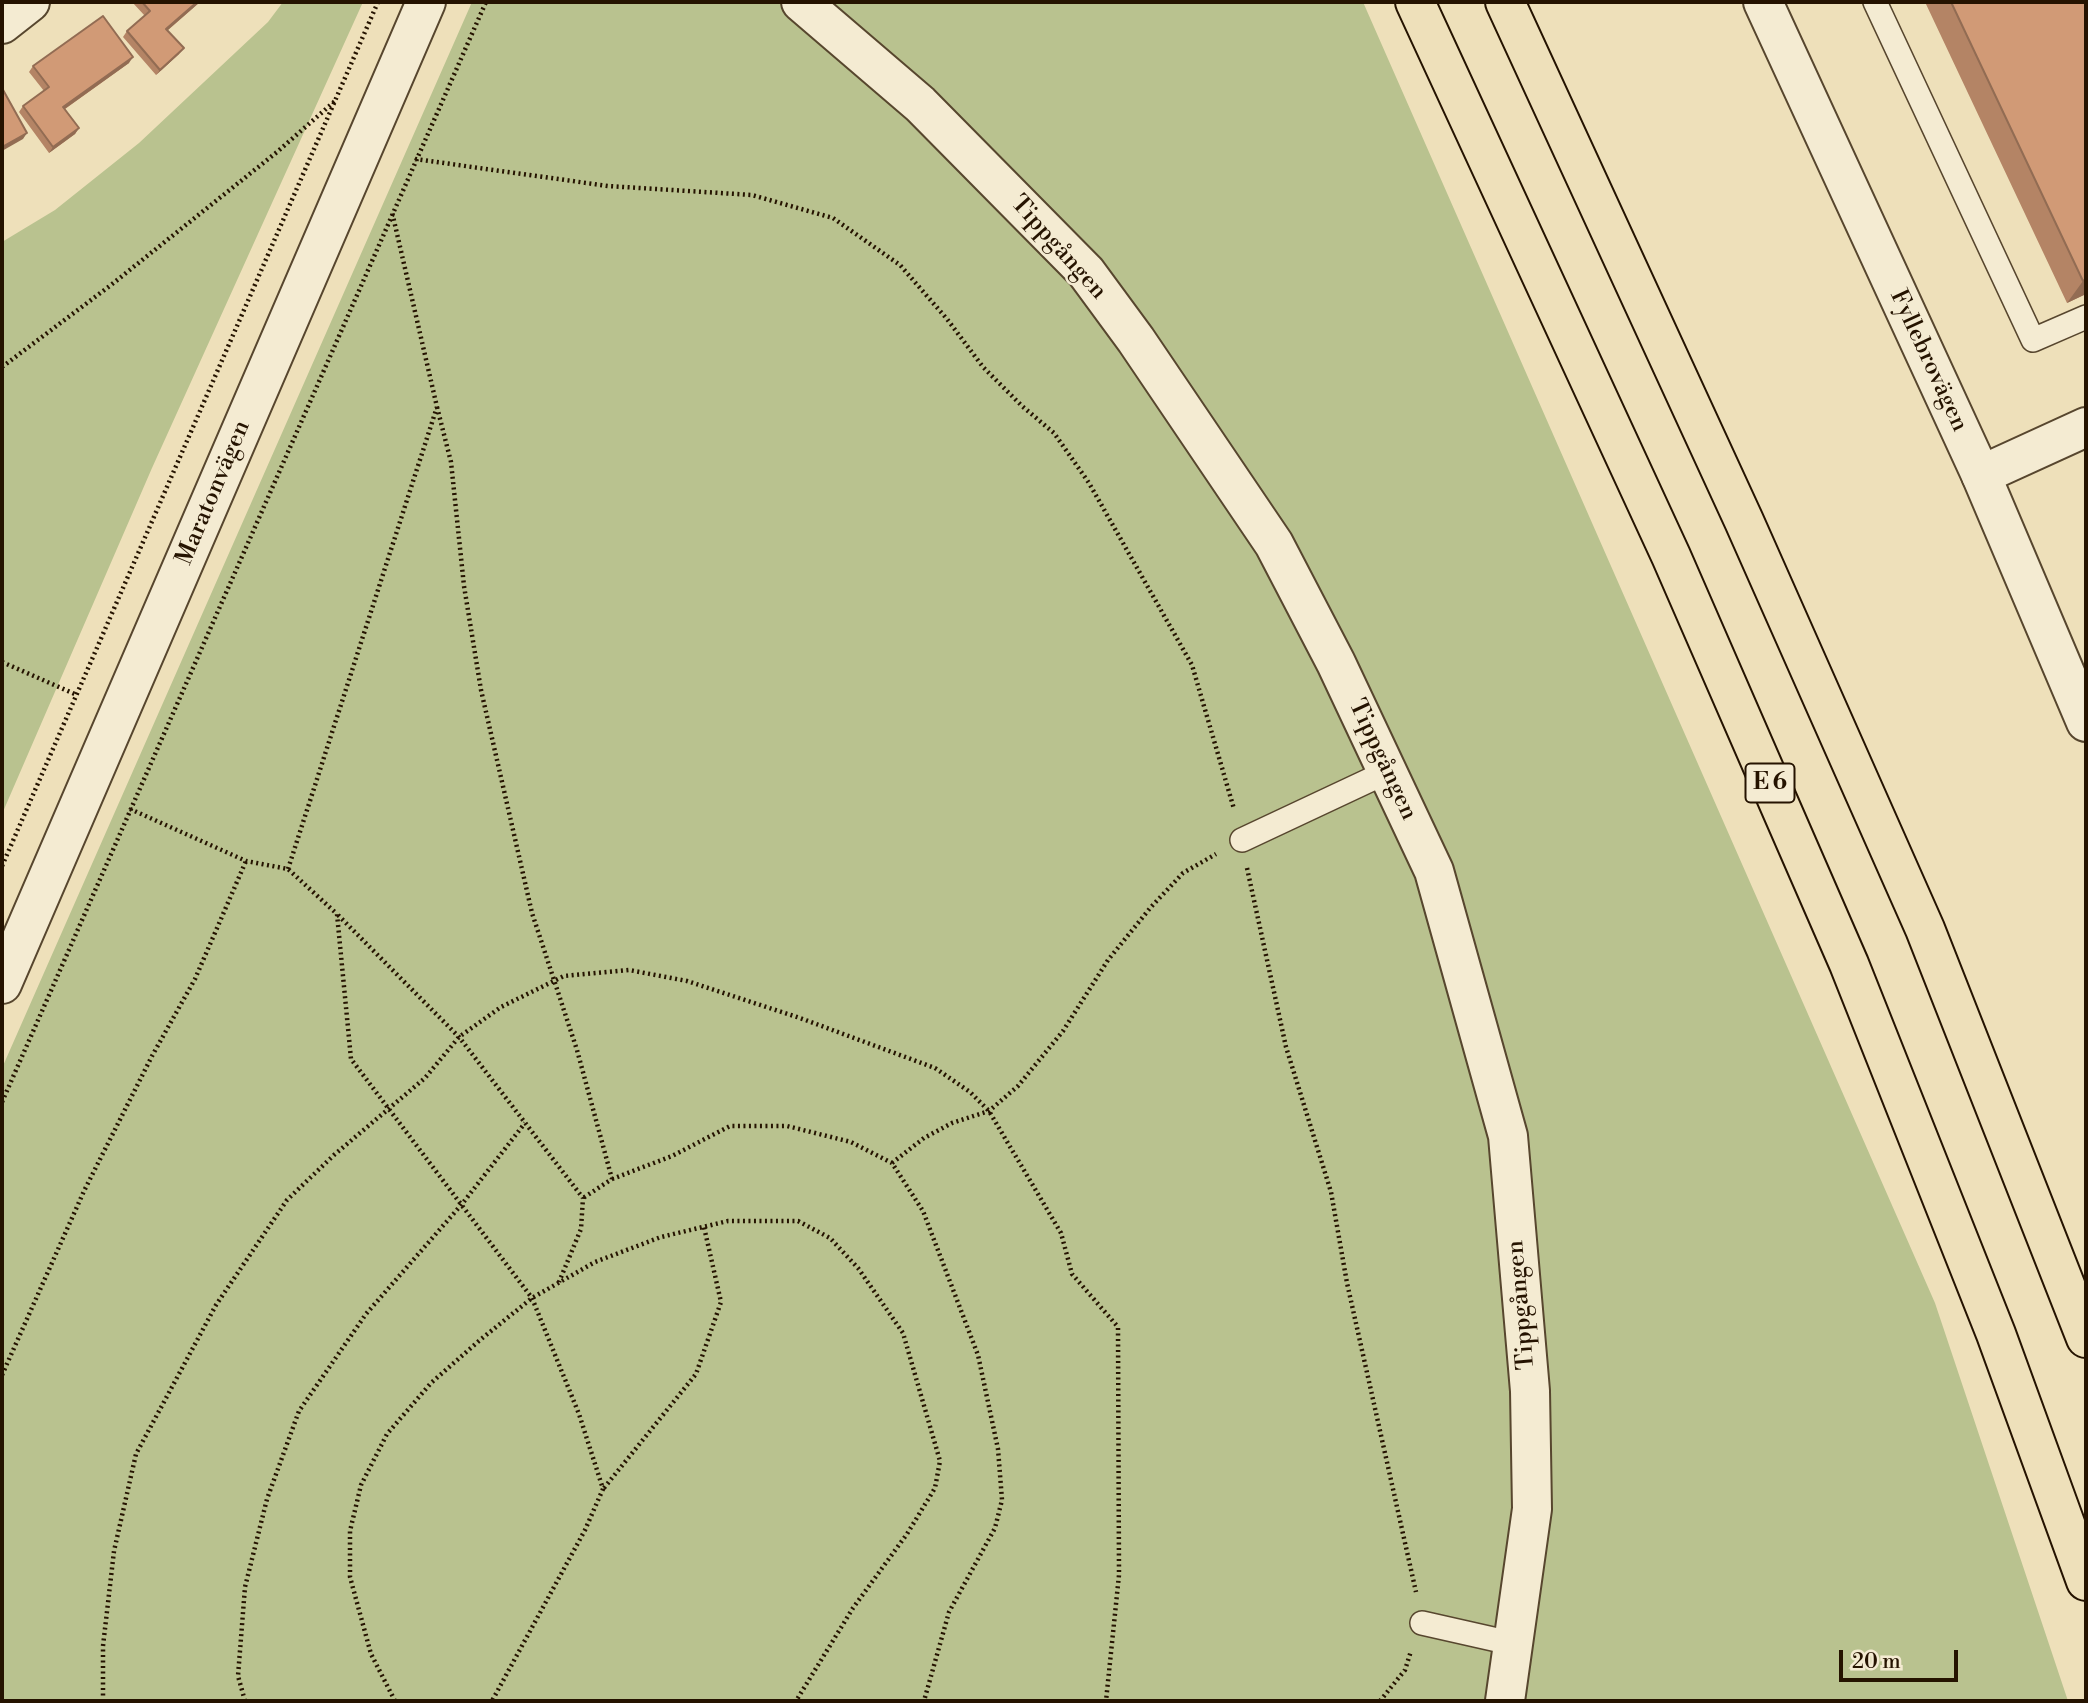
<!DOCTYPE html>
<html>
<head>
<meta charset="utf-8">
<style>
	body { margin:0 }
	#map { position:relative; width:2088px; height:1703px; overflow:hidden; background:#eee0ba; font-family:"Libre Bodoni",serif }
	canvas { display:block }
	.frame { position:absolute; inset:0; border:4px solid #251300; pointer-events:none }
	.scale { position:absolute; left:1839px; top:1650px; width:119px; height:32px; box-sizing:border-box; border:4px solid #251300; border-top:0; padding-left:9px; font-size:21px; line-height:24px; white-space:nowrap; color:#251300; -webkit-text-stroke:5px #f4ebd2; paint-order:stroke }
</style>
</head>
<body>
<div id="map">
<canvas width="2088" height="1703"></canvas>
<div class="frame"></div>
<div class="scale">20 m</div>
</div>
<script>
const ctx = document.querySelector('canvas').getContext('2d');
ctx.lineJoin = 'round';
function fillPath(path, color) {
  ctx.fillStyle = color;
  ctx.fill(path, 'evenodd');
}
function shape(rows) {
  const path = new Path2D();
  for (const r of rows) {
    path.moveTo(r[0], r[1]);
    for (let i = 2; i < r.length; i += 2) path.lineTo(r[i], r[i + 1]);
  }
  return path;
}
function strokePath(path, color, width, dash) {
  ctx.strokeStyle = color;
  ctx.lineWidth = width;
  ctx.lineCap = dash ? 'butt' : 'round';
  ctx.setLineDash(dash || []);
  ctx.stroke(path);
}
function drawText(font, color, halo, rows, align = 'center') {
  ctx.font = font + ' "Libre Bodoni",serif';
  ctx.lineWidth = 5;
  ctx.setLineDash([]);
  ctx.textBaseline = 'middle';
  ctx.strokeStyle = halo;
  ctx.fillStyle = color;
  for (const [text, x, y, turn = 0] of rows) {
    ctx.save();
    ctx.translate(x, y);
    ctx.rotate((+turn || 0) * Math.PI / 180);
    ctx.textAlign = isNaN(turn) ? turn : align;
    if (halo) ctx.strokeText(text, 0, 0);
    ctx.fillText(text, 0, 0);
    ctx.restore();
  }
}
fillPath(shape([
	[283,2,363,2,152,468,2,814,2,242,55,210,139,143,268,22],
	[472,2,1363,2,1935,1303,2068,1701,2,1701,2,1068]
]), '#b9c28f');
const service = shape([
	[1875,2,2033,340,2086,317],
	[1242,840,1389,771],
	[1422,1623,1515,1644]
]);
const minor = shape([
	[801,2,920,104,1086,272,1136,340,1274,544,1336,663,1434,871,1508,1136,1530,1391,1532,1509,1505,1701],
	[2,24,30,2],
	[1981,475,2086,427]
]);
const tertiary = shape([
	[1763,2,1981,475,2086,722],
	[2,984,426,2]
]);
const motorway = shape([
	[1415,2,1671,556,1849,964,1996,1334,2086,1581],
	[1505,2,1744,521,1925,929,2086,1338]
]);
strokePath(service, '#57462e', 26);
strokePath(minor, '#57462e', 42);
strokePath(tertiary, '#57462e', 42);
strokePath(motorway, '#251300', 42);
strokePath(shape([
	[415,159,608,186,752,195,833,218,900,265,947,319,983,367,1022,406,1054,433,1089,483,1192,665,1234,809],
	[2,367,111,285,277,152,335,101],
	[437,407,451,462,464,586,481,690,532,913,577,1050,612,1179,583,1198],
	[2,662,77,695],
	[130,809,246,861,288,869,337,914,351,1059,532,1298,579,1414,603,1489,585,1530,492,1701],
	[2,866,378,2],
	[1247,868,1286,1047,1331,1192,1347,1283,1416,1592],
	[288,869,437,407,392,212],
	[338,915,459,1037,583,1198,581,1229,559,1282],
	[2,1102,486,2],
	[892,1163,924,1138,952,1123,989,1111,1018,1086,1063,1031,1108,960,1151,907,1183,873,1216,854],
	[612,1179,672,1156,730,1126,787,1126,851,1142,892,1163,923,1211,978,1355,998,1449,1002,1500,995,1528,949,1612,924,1701],
	[2,1375,84,1191,152,1056,195,979,246,861],
	[604,1488,696,1374,721,1302,704,1227],
	[103,1701,103,1646,114,1551,136,1454,216,1305,287,1200,334,1155,425,1078,459,1037,501,1007,564,976,629,970,687,981,800,1018,935,1068,970,1092,989,1111,1061,1233,1072,1274,1118,1327,1119,1575,1106,1701],
	[245,1701,238,1676,245,1587,267,1499,299,1411,366,1314,462,1204,525,1123],
	[395,1701,371,1654,350,1577,350,1531,361,1485,387,1434,431,1383,480,1340,532,1298,595,1262,661,1237,728,1221,798,1221,830,1238,858,1268,903,1333,940,1461,935,1488,907,1534,853,1608,796,1701],
	[1380,1701,1405,1670,1411,1651]
]), '#251300', 4.5, [2, 3.5]);
strokePath(service, '#f4ebd2', 23);
strokePath(minor, '#f4ebd2', 38);
strokePath(tertiary, '#f4ebd2', 38);
strokePath(motorway, '#eee0ba', 38);
fillPath(shape([
	[132,2,200,2,167,31,179,54,156,75,123,37,127,31,145,16],
	[1925,2,2086,2,2086,294,2067,303],
	[129,63,65,109,79,128,75,134,49,153,19,112,23,106,44,91,29,72,33,66]
]), '#b48465');
fillPath(shape([
	[197,2,200,2,162,35,166,29],
	[184,48,179,54,156,75,160,70],
	[133,57,129,63,59,113,63,107],
	[79,128,75,134,49,153,53,147],
	[27,133,23,139,2,151,2,147],
	[2086,279,2086,294,2067,303,2083,281]
]), '#926c53');
const building = shape([
	[142,2,197,2,166,29,184,48,160,70,127,31,150,11,142,2],
	[1951,2,2086,2,2086,279,2083,281,1951,2],
	[103,16,133,57,63,107,79,128,53,147,23,106,49,87,33,66,103,16],
	[2,88,27,133,2,147,2,88]
]);
fillPath(building, '#d19a76');
strokePath(building, '#926c53', 2);
for (const [x, y, w] of [
	[1770,783,49]
]) {
  const box = new Path2D();
  box.roundRect(x - w / 2, y - 19.5, w, 39, 5);
  ctx.fillStyle = '#f4ebd2';
  ctx.fill(box);
  strokePath(box, '#251300', 2);
}
drawText('bold 23px', '#251300', null, [
	["E 6",1770,783]
]);
drawText('24px', '#251300', '#f4ebd2', [
	["Tippgången",1058,248,48],
	["Fyllebrovägen",1928,361,65],
	["Maratonvägen",214,493,-67],
	["Tippgången",1382,760,65],
	["Tippgången",1522,1305,-95]
]);
</script>
</body>
</html>
